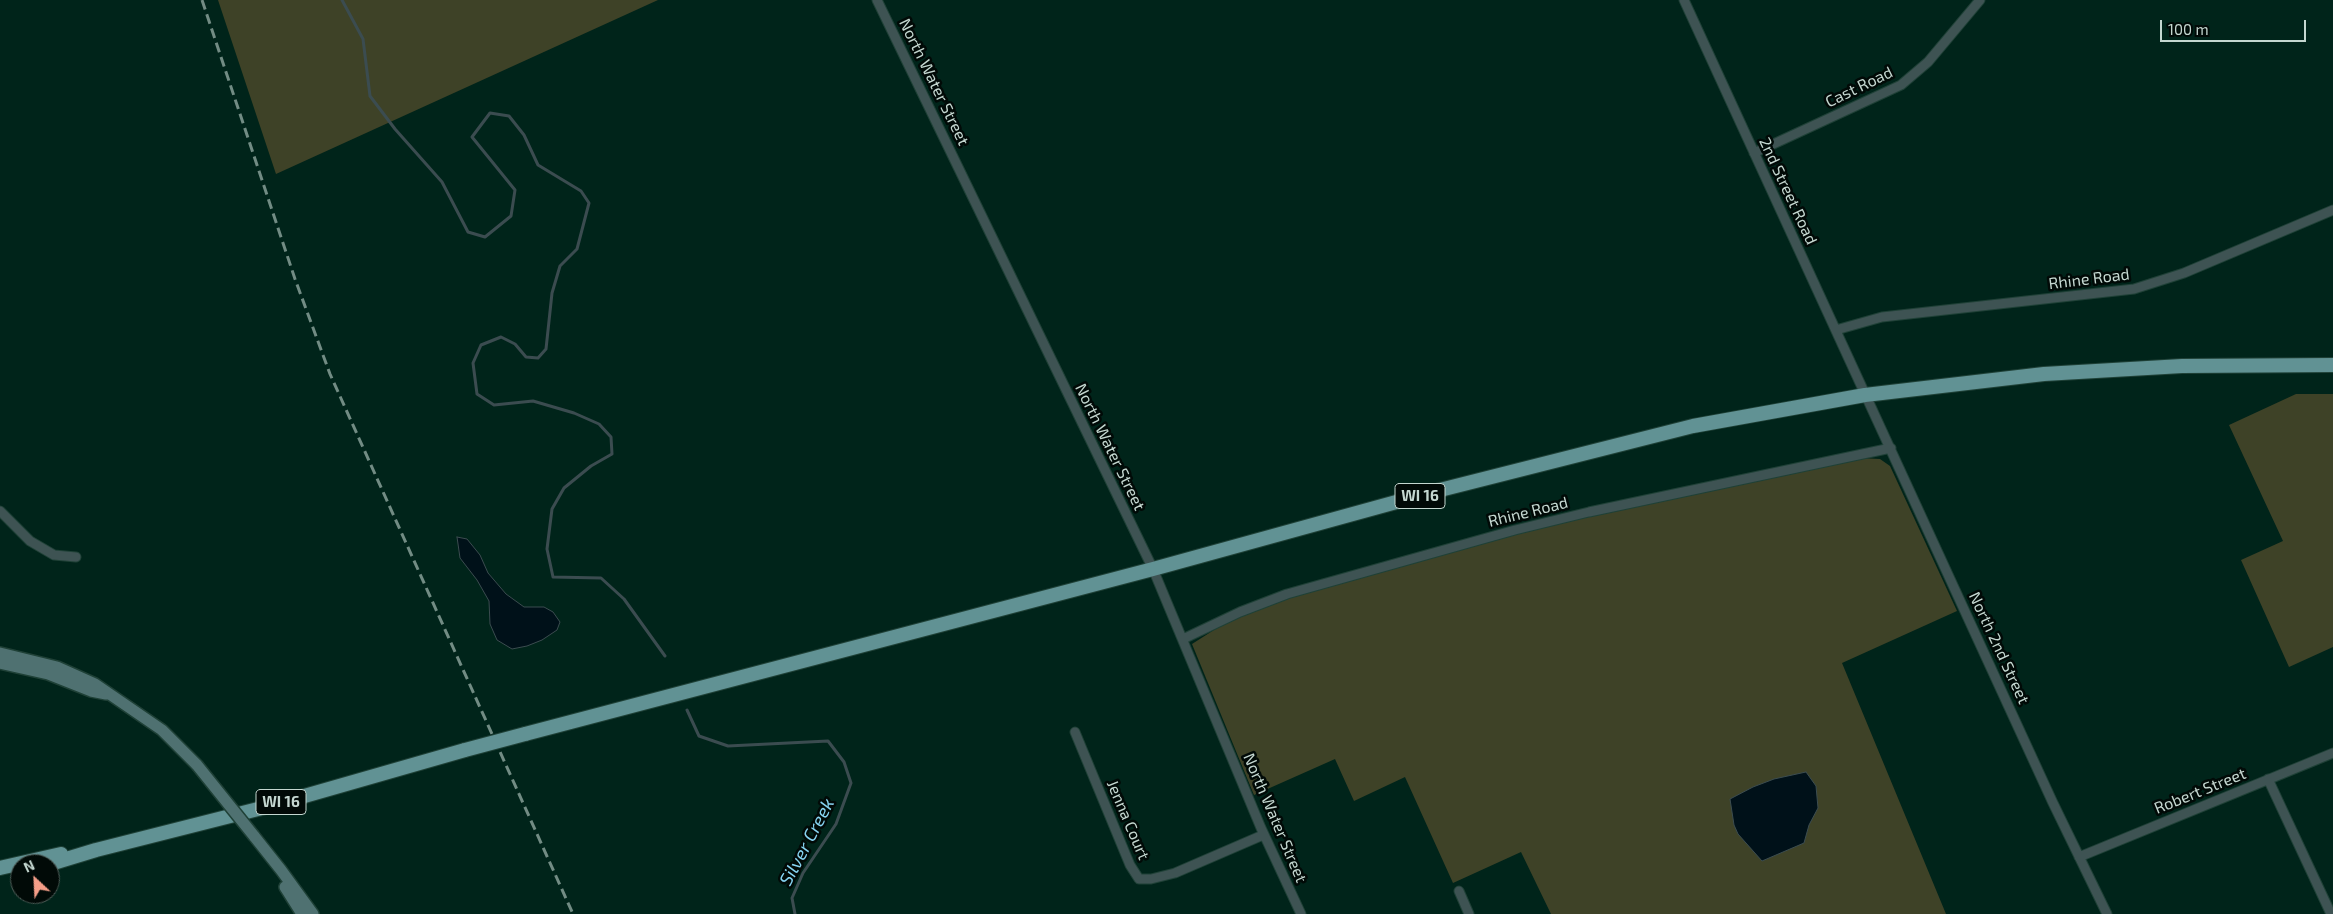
<!DOCTYPE html>
<html>
<head>
<meta charset="utf-8">
<style>
	body { margin:0 }
	#map { position:relative; width:2333px; height:914px; overflow:hidden; background:#00241a; font-family:"Exo 2",sans-serif }
	canvas { display:block }
	.north { position:absolute; left:10px; top:854px; width:50px; height:50px; box-sizing:border-box; background:#010a07; border:1px solid #4f5c57; border-radius:50%; rotate:335deg; font-size:14px; font-weight:700; line-height:20px; text-align:center; color:#c4d7d0 }
	.north::after { content:''; display:block; margin:auto; width:18px; height:22px; background:#f49e88; clip-path:polygon(50% 0,100% 100%,50% 72%,0 100%) }
	.scale { position:absolute; left:2160px; top:20px; width:146px; height:22px; box-sizing:border-box; border:2px solid #c4d7d0; border-top:0; padding-left:6px; font-size:15px; line-height:18px; white-space:nowrap; color:#c4d7d0; -webkit-text-stroke:4px #010a07; paint-order:stroke }
</style>
</head>
<body>
<div id="map">
<canvas width="2333" height="914"></canvas>
<div class="north">N</div>
<div class="scale">100 m</div>
</div>
<script>
const ctx = document.querySelector('canvas').getContext('2d');
ctx.lineJoin = 'round';
function fillPath(path, color) {
  ctx.fillStyle = color;
  ctx.fill(path, 'evenodd');
}
function shape(rows) {
  const path = new Path2D();
  for (const r of rows) {
    path.moveTo(r[0], r[1]);
    for (let i = 2; i < r.length; i += 2) path.lineTo(r[i], r[i + 1]);
  }
  return path;
}
function strokePath(path, color, width, dash) {
  ctx.strokeStyle = color;
  ctx.lineWidth = width;
  ctx.lineCap = dash ? 'butt' : 'round';
  ctx.setLineDash(dash || []);
  ctx.stroke(path);
}
function drawText(font, color, halo, rows, align = 'center') {
  ctx.font = font + ' "Exo 2",sans-serif';
  ctx.lineWidth = 5;
  ctx.setLineDash([]);
  ctx.textBaseline = 'middle';
  ctx.strokeStyle = halo;
  ctx.fillStyle = color;
  for (const [text, x, y, turn = 0] of rows) {
    ctx.save();
    ctx.translate(x, y);
    ctx.rotate((+turn || 0) * Math.PI / 180);
    ctx.textAlign = isNaN(turn) ? turn : align;
    if (halo) ctx.strokeText(text, 0, 0);
    ctx.fillText(text, 0, 0);
    ctx.restore();
  }
}
fillPath(shape([
	[218,0,658,0,276,174],
	[2296,394,2333,394,2333,647,2289,667,2241,560,2283,541,2229,425],
	[1859,458,1880,459,1890,466,1957,611,1842,663,1946,914,1551,914,1521,852,1453,883,1405,777,1354,801,1335,759,1254,795,1192,644,1228,621,1255,609,1327,585,1559,523,1666,498,1747,483]
]), '#3e4227');
const water = shape([
	[457,537,467,539,480,555,488,573,506,594,524,607,544,607,553,612,560,622,557,630,542,640,527,646,512,649,497,640,490,624,489,601,477,580,460,558,457,537],
	[1806,772,1816,786,1818,808,1809,825,1804,843,1762,861,1738,834,1734,825,1730,799,1753,787,1774,779,1806,772]
]);
fillPath(water, '#001119');
strokePath(water, '#3b4c50', 1);
strokePath(shape([
	[342,0,363,39,370,96,395,129,442,182,468,232,485,237,511,216,515,190,472,137,490,113,509,116,524,135,538,165,581,191,589,203,577,249,560,266,552,293,546,349,538,358,526,357,515,344,501,337,481,345,473,363,477,394,494,405,533,401,574,413,599,424,611,437,612,454,591,466,564,488,552,509,547,549,553,577,601,578,624,599,665,656],
	[687,710,699,736,728,746,828,741,844,762,851,783,836,824,803,873,792,898,795,914]
]), '#3b4c50', 3);
const minor = shape([
	[877,0,1153,569,1261,828,1301,914],
	[1684,0,2053,803,2107,914],
	[1754,153,1901,85,1928,62,1980,0],
	[1836,330,1882,317,2134,289,2184,273,2333,210],
	[0,511,30,541,54,555,76,557],
	[1183,639,1240,612,1287,594,1515,530,1589,512,1891,448],
	[1075,732,1130,865,1139,879,1151,879,1175,873,1263,835],
	[2268,779,2331,914],
	[2079,857,2333,753],
	[1459,891,1469,914]
]);
const secondary = shape([
	[0,653,57,667,95,684,162,730,197,765],
	[0,663,48,674,91,691,106,694],
	[254,836,281,870,313,914],
	[285,887,302,914]
]);
const trunk = shape([
	[525,734,1153,569,1440,490,1693,426,1865,395,2044,374,2182,366,2333,365],
	[50,864,96,850,266,807,465,750],
	[0,868,61,854]
]);
strokePath(minor, '#1f4137', 11);
strokePath(secondary, '#1f4137', 14);
strokePath(trunk, '#1f4137', 16);
strokePath(minor, '#3e5353', 9);
strokePath(secondary, '#4f7171', 11);
strokePath(trunk, '#619294', 14);
strokePath(shape([
	[202,0,295,279,330,374,573,914]
]), '#728c84', 3, [10, 5]);
const secondaryBridge = shape([
	[197,765,254,836]
]);
const trunkBridge = shape([
	[465,750,525,734]
]);
strokePath(secondaryBridge, '#1f4137', 14, []);
strokePath(trunkBridge, '#1f4137', 16, []);
strokePath(secondaryBridge, '#4f7171', 11);
strokePath(trunkBridge, '#619294', 14);
for (const [x, y, w] of [
	[1420,496,50],
	[281,802,50]
]) {
  const box = new Path2D();
  box.roundRect(x - w / 2, y - 12.5, w, 25, 4);
  ctx.fillStyle = '#010a07';
  ctx.fill(box);
  strokePath(box, '#c4d7d0', 1);
}
drawText('bold 15px', '#c4d7d0', null, [
	["WI 16",1420,496],
	["WI 16",281,802]
]);
drawText('16px', '#c4d7d0', '#010a07', [
	["North Water Street",934,82,64],
	["Cast Road",1859,87,-26],
	["2nd Street Road",1788,191,65],
	["Rhine Road",2089,279,-7],
	["North Water Street",1110,447,64],
	["Rhine Road",1528,512,-14],
	["North 2nd Street",1999,648,65],
	["Robert Street",2200,791,-22],
	["North Water Street",1275,818,67],
	["Jenna Court",1128,820,67]
]);
drawText('italic 18px', '#86d3f1', '#010a07', [
	["Silver Creek",807,842,-62]
]);
</script>
</body>
</html>
